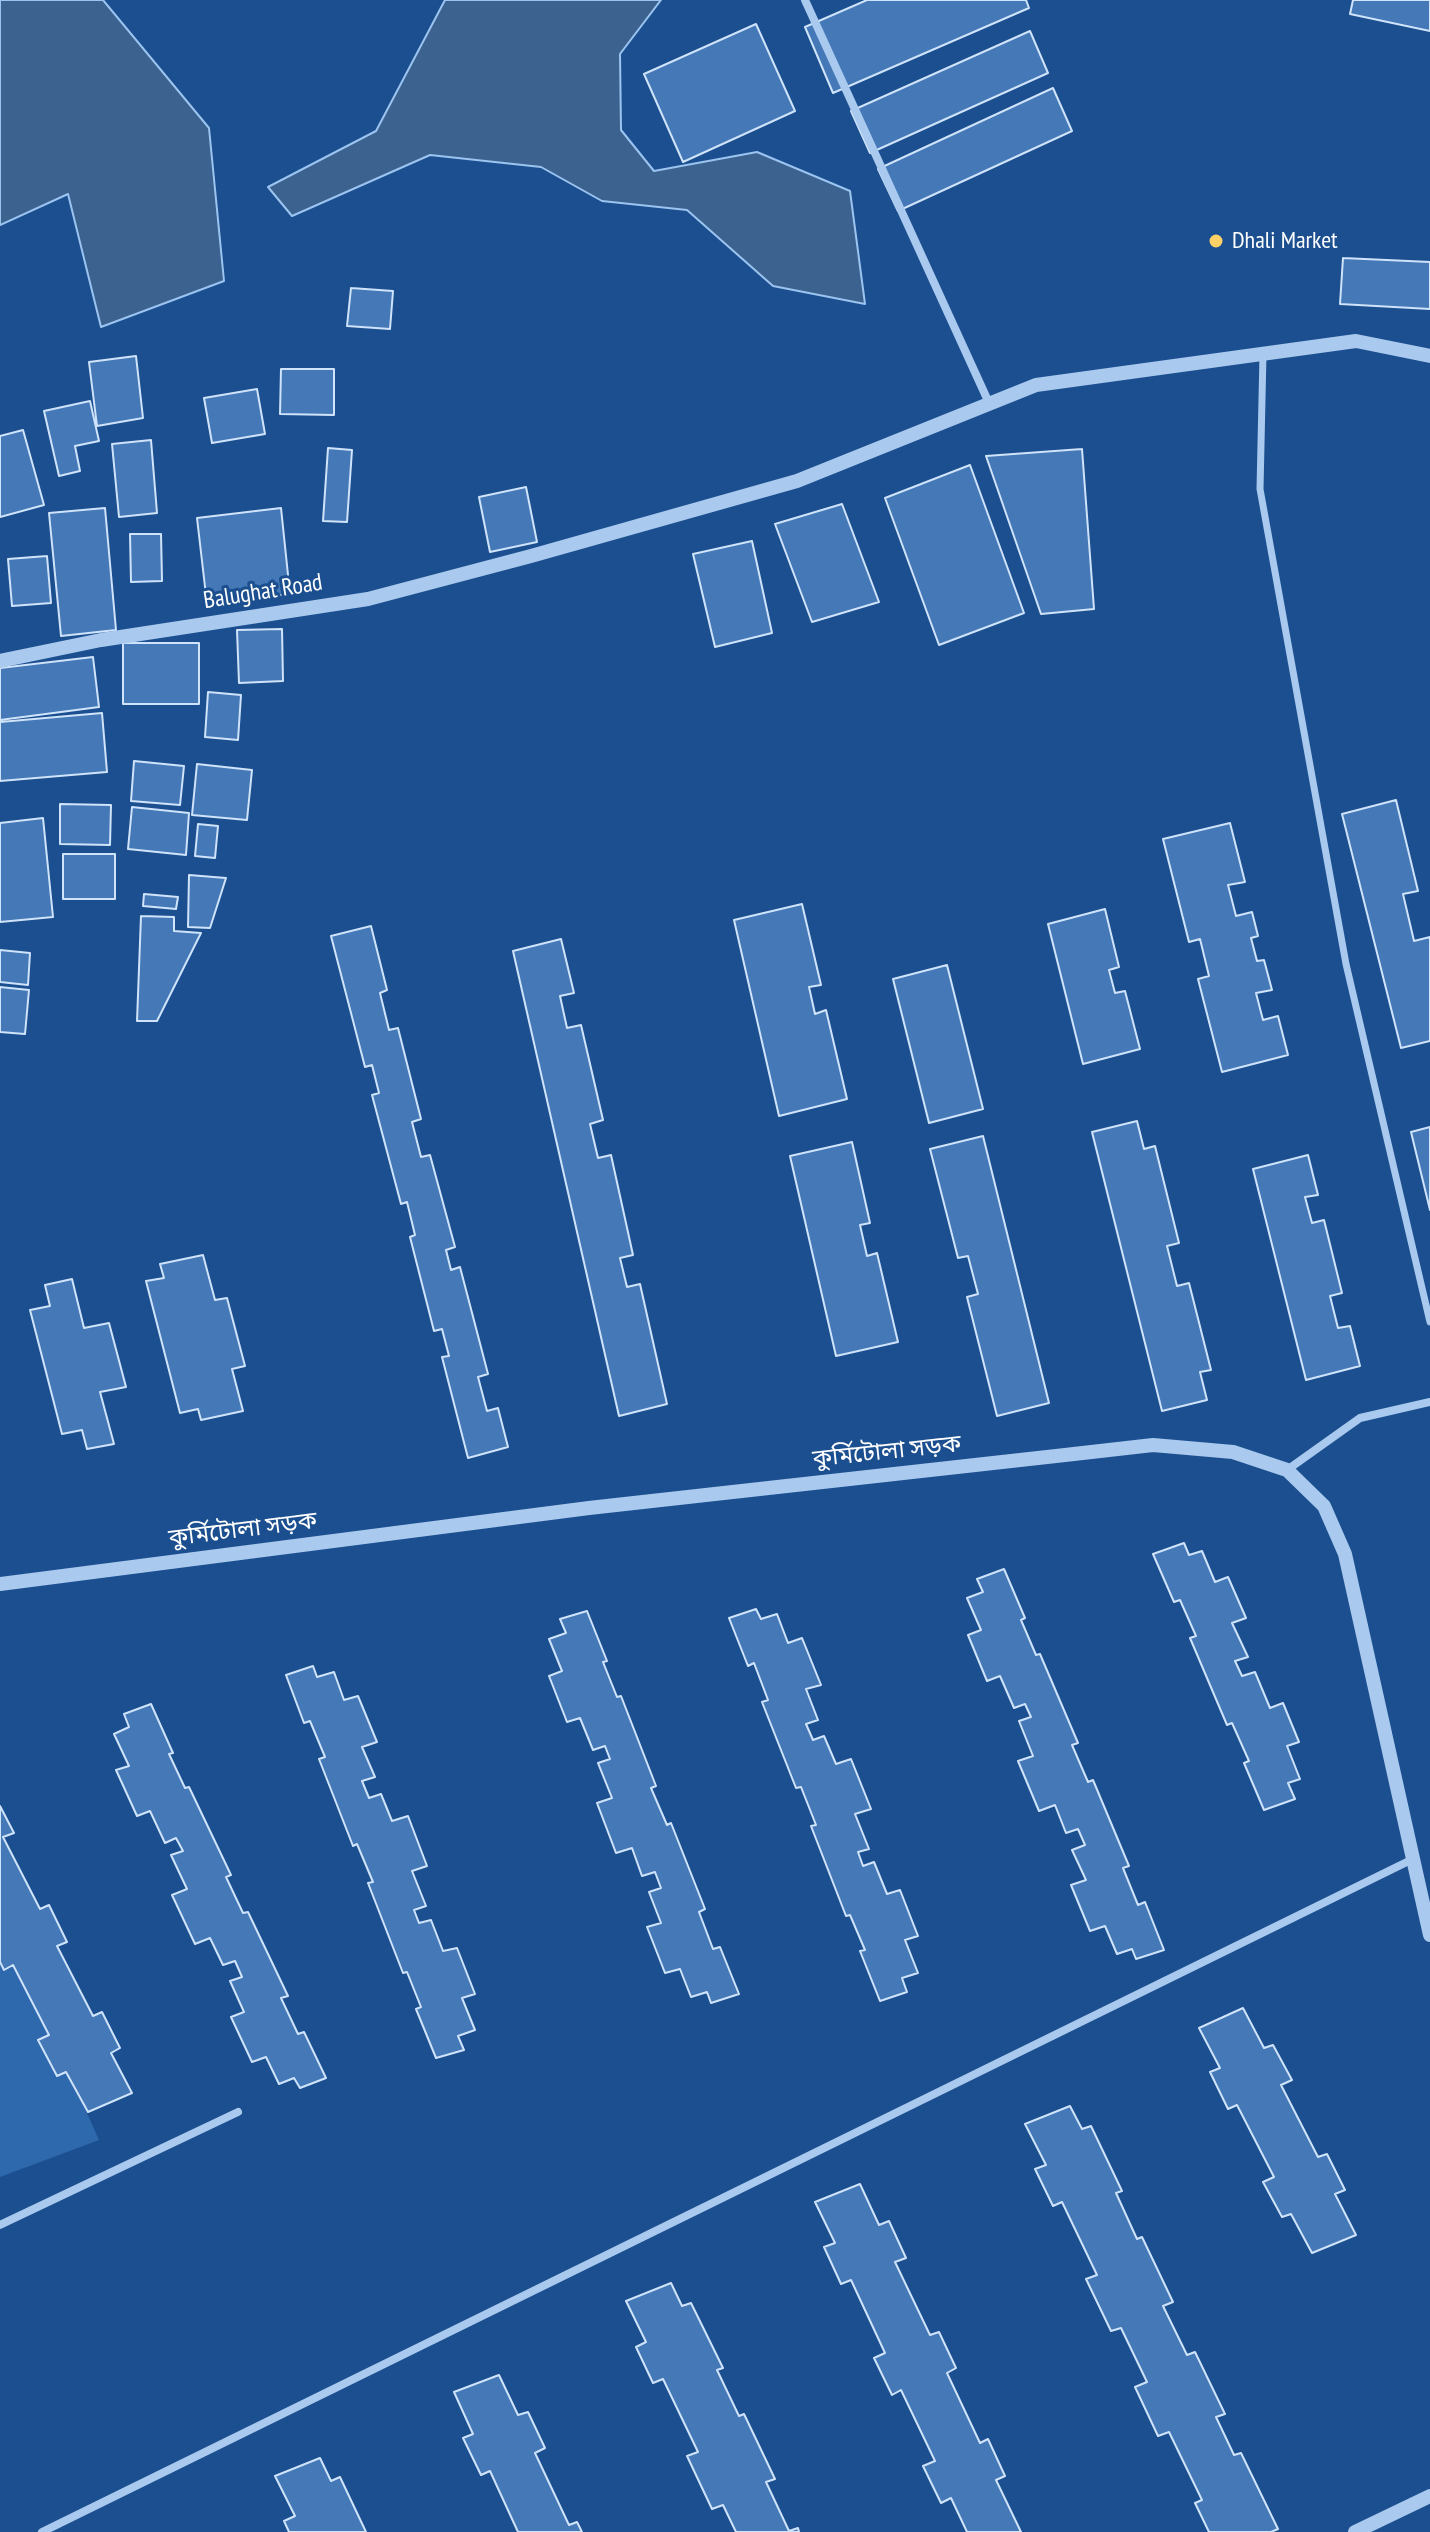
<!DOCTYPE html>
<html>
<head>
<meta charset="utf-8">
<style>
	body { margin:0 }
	canvas { display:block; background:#1b4f8f }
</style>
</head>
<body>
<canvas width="1430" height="2532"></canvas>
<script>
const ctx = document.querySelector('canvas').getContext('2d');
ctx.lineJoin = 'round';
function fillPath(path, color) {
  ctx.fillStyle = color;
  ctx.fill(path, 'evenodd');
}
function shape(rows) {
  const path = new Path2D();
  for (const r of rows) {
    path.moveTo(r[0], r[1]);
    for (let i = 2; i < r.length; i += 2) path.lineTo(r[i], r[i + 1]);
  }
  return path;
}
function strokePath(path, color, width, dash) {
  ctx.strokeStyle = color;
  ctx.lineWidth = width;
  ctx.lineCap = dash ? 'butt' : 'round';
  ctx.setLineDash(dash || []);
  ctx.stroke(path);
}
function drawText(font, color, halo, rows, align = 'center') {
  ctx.font = font + ' "PT Sans Narrow","Noto Sans Bengali",sans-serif';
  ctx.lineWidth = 6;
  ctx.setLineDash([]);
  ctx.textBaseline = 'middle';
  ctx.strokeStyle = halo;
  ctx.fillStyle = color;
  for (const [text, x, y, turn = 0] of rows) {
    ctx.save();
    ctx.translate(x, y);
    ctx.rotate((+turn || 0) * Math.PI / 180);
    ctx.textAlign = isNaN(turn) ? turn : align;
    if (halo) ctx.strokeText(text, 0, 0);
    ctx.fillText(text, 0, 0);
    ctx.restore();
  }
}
fillPath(shape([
	[0,1918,99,2140,0,2177]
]), '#2e69ad');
const water = shape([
	[0,0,103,0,209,128,224,281,101,327,68,194,0,225,0,0],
	[445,0,661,0,620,54,621,130,654,171,757,152,850,191,865,304,773,286,687,210,602,201,541,167,430,155,292,216,268,187,376,131,445,0]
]);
fillPath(water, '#3c6290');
strokePath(water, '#9cc4f0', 2);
const building = shape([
	[867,0,1026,0,1029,8,833,93,805,27,867,0],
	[1353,0,1430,0,1430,31,1350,14,1353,0],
	[756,24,795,111,683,162,644,74,756,24],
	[1030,31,1048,73,870,153,851,111,1030,31],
	[1053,88,1072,131,898,211,878,169,1053,88],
	[1343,258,1430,262,1430,309,1340,304,1343,258],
	[351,288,393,291,390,329,347,326,351,288],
	[136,356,143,418,97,426,89,362,136,356],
	[281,369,334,369,334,415,280,414,281,369],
	[257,389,265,434,212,443,204,398,257,389],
	[90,401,99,441,75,446,80,471,59,476,44,411,90,401],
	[23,430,44,505,0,517,0,436,23,430],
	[151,440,157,513,119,517,112,444,151,440],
	[328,448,352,450,347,522,323,521,328,448],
	[1082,449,1094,609,1041,614,986,456,1082,449],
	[970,465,1024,613,939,645,885,498,970,465],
	[526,487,537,542,490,552,479,497,526,487],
	[842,504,879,602,812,622,775,524,842,504],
	[105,508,116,630,61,636,49,513,105,508],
	[281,508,290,594,207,604,197,518,281,508],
	[130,534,161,534,162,581,131,582,130,534],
	[752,541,772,633,715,647,693,554,752,541],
	[47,556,51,603,12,606,8,559,47,556],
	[282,629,283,681,239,683,237,630,282,629],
	[123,643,199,643,199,704,123,704,123,643],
	[93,657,99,707,0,720,0,668,93,657],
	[208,692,241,695,238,740,205,737,208,692],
	[102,713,107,772,0,781,0,722,102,713],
	[134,761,184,766,180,805,131,801,134,761],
	[197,764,252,770,247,820,192,815,197,764],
	[1396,800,1418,891,1403,894,1414,941,1430,937,1430,1041,1401,1048,1342,814,1396,800],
	[60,804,111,805,110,845,60,844,60,804],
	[132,807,189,813,186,855,128,849,132,807],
	[43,818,53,917,0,922,0,823,43,818],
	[1230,823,1245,882,1228,885,1236,916,1252,912,1258,936,1251,938,1257,961,1264,960,1272,990,1256,993,1263,1020,1278,1016,1288,1055,1222,1072,1198,979,1209,976,1200,939,1189,942,1163,839,1230,823],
	[198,824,218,826,215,858,195,856,198,824],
	[63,854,115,854,115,899,63,899,63,854],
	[189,875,226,878,210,928,188,927,189,875],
	[144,894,178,897,176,909,143,906,144,894],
	[802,904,821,985,809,987,815,1014,826,1010,847,1099,779,1116,734,920,802,904],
	[1105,909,1119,967,1109,970,1115,993,1125,991,1140,1049,1083,1064,1048,924,1105,909],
	[141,916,174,917,174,931,201,933,157,1021,137,1021,141,916],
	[371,926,387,990,380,993,389,1030,398,1028,421,1119,412,1122,421,1157,430,1155,455,1247,446,1250,451,1270,460,1267,488,1374,478,1377,487,1411,498,1408,508,1447,468,1458,442,1357,449,1356,442,1329,434,1331,410,1237,415,1235,407,1202,401,1204,372,1095,379,1093,372,1065,365,1067,331,936,371,926],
	[561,939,574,993,560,996,567,1028,581,1025,603,1120,590,1124,598,1158,611,1155,633,1255,620,1258,627,1287,640,1284,667,1404,619,1416,513,951,561,939],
	[0,950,30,953,28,985,0,982,0,950],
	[947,965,983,1109,929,1123,893,979,947,965],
	[0,987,29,990,25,1034,0,1032,0,987],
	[1137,1121,1144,1149,1155,1146,1179,1243,1167,1246,1177,1286,1189,1283,1211,1370,1200,1372,1207,1400,1162,1411,1092,1132,1137,1121],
	[1430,1127,1430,1210,1411,1132,1430,1127],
	[983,1136,1049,1403,997,1416,967,1297,978,1294,968,1256,958,1258,930,1149,983,1136],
	[852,1142,870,1223,860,1225,867,1256,877,1253,898,1342,836,1356,790,1156,852,1142],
	[1308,1155,1318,1195,1305,1197,1312,1223,1324,1220,1342,1293,1330,1296,1338,1328,1350,1326,1360,1366,1306,1380,1253,1169,1308,1155],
	[203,1255,215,1300,227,1298,245,1366,232,1369,243,1411,201,1420,198,1409,180,1413,146,1281,164,1278,160,1264,203,1255],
	[72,1279,84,1328,109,1323,126,1387,100,1392,114,1444,87,1449,82,1430,62,1434,30,1310,50,1306,45,1285,72,1279],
	[1184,1543,1189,1555,1202,1551,1215,1582,1228,1577,1246,1618,1232,1623,1248,1657,1235,1661,1242,1676,1255,1672,1270,1708,1283,1703,1299,1742,1287,1746,1300,1779,1288,1783,1295,1799,1264,1810,1244,1763,1249,1761,1232,1723,1227,1725,1190,1638,1196,1636,1180,1600,1174,1602,1153,1554,1184,1543],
	[1004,1569,1025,1618,1021,1620,1036,1655,1040,1654,1078,1743,1072,1745,1088,1782,1093,1780,1129,1866,1123,1868,1138,1905,1145,1902,1164,1950,1136,1959,1132,1949,1117,1954,1105,1926,1090,1931,1071,1885,1086,1880,1072,1850,1085,1845,1078,1829,1066,1833,1055,1805,1039,1811,1018,1761,1033,1756,1019,1721,1031,1717,1025,1704,1014,1708,1000,1676,987,1681,968,1635,981,1630,967,1598,983,1592,977,1579,1004,1569],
	[756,1609,761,1619,777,1614,788,1643,802,1638,821,1685,806,1689,818,1720,806,1724,813,1740,824,1736,836,1764,851,1759,871,1809,855,1814,869,1849,858,1852,863,1866,874,1862,887,1894,900,1890,918,1936,905,1940,918,1973,902,1978,907,1992,880,2001,860,1951,865,1950,850,1915,846,1916,811,1826,816,1825,801,1787,796,1788,762,1702,768,1700,754,1663,748,1666,729,1618,756,1609],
	[587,1611,607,1661,603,1662,617,1697,621,1696,656,1786,651,1788,667,1825,671,1823,705,1909,699,1912,713,1949,720,1947,739,1994,711,2003,707,1992,691,1997,680,1969,665,1973,647,1927,661,1923,649,1892,661,1888,655,1872,642,1876,632,1848,616,1853,597,1803,612,1798,598,1763,610,1759,605,1746,593,1750,580,1718,567,1722,549,1676,562,1671,549,1639,566,1633,560,1619,587,1611],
	[313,1666,317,1677,334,1672,344,1700,358,1696,377,1742,362,1747,375,1777,362,1781,369,1798,381,1794,392,1821,408,1816,427,1866,412,1871,426,1906,414,1910,419,1923,431,1920,443,1951,457,1948,475,1994,462,1998,475,2030,458,2036,464,2050,436,2058,416,2009,421,2007,407,1972,403,1973,368,1883,373,1882,357,1844,353,1846,319,1759,325,1757,310,1721,304,1723,286,1675,313,1666],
	[151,1704,173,1753,169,1754,185,1788,189,1787,231,1875,226,1877,243,1913,248,1912,288,1996,281,1998,298,2034,304,2032,326,2078,300,2088,294,2078,279,2084,266,2057,252,2062,231,2017,244,2012,230,1981,242,1977,235,1961,223,1965,210,1938,195,1944,172,1895,187,1889,171,1855,183,1851,176,1838,165,1843,150,1811,137,1816,116,1770,129,1766,114,1734,129,1727,124,1714,151,1704],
	[0,1806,14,1833,3,1837,40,1909,49,1905,67,1942,57,1946,93,2016,102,2012,120,2048,111,2053,132,2093,88,2112,66,2072,57,2076,38,2040,49,2035,13,1965,4,1970,0,1962,0,1806],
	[1243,2008,1264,2048,1273,2045,1292,2080,1281,2085,1318,2157,1327,2154,1345,2190,1335,2194,1356,2235,1312,2253,1291,2214,1282,2217,1263,2182,1274,2177,1237,2105,1228,2109,1210,2072,1220,2068,1199,2028,1243,2008],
	[1070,2106,1082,2129,1091,2126,1122,2191,1116,2193,1137,2239,1142,2237,1173,2302,1163,2306,1187,2355,1195,2352,1225,2414,1216,2417,1234,2455,1241,2453,1278,2529,1271,2532,1209,2532,1195,2503,1202,2500,1169,2432,1158,2436,1135,2387,1147,2382,1121,2328,1111,2331,1086,2279,1097,2275,1062,2202,1053,2206,1035,2169,1046,2165,1025,2124,1070,2106],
	[860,2184,879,2225,889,2221,906,2258,895,2262,930,2335,939,2332,956,2368,947,2373,980,2443,988,2439,1005,2476,996,2480,1021,2532,967,2532,951,2498,941,2503,923,2466,935,2461,901,2390,892,2395,874,2358,885,2353,851,2280,841,2284,824,2247,835,2243,815,2202,860,2184],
	[671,2283,682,2306,691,2303,723,2368,717,2370,739,2416,744,2414,775,2479,766,2482,789,2531,798,2528,799,2532,736,2532,723,2505,712,2509,687,2456,698,2452,663,2379,653,2383,636,2347,646,2342,626,2301,671,2283],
	[499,2375,518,2415,528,2412,545,2448,535,2453,569,2525,577,2522,582,2532,518,2532,490,2471,481,2475,463,2438,473,2434,454,2392,499,2375],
	[320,2458,331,2481,340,2477,366,2532,289,2532,284,2521,295,2516,275,2476,320,2458]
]);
fillPath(building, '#4478b7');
strokePath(building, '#cfe3fa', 2);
strokePath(shape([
	[1263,354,1260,489,1346,964,1430,1322]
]), '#a9c9ee', 7);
strokePath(shape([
	[805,0,989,403],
	[1287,1470,1360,1418,1430,1402],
	[0,2225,238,2112],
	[42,2532,1413,1859]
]), '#a9c9ee', 8);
strokePath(shape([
	[0,661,101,640,368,599,531,556,797,481,1036,385,1356,341,1430,356],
	[0,1584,589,1508,1065,1455,1153,1445,1233,1452,1287,1470,1324,1506,1345,1554,1430,1935],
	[1355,2532,1430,2496]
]), '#a9c9ee', 14);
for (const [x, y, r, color] of [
	[1216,241,8,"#ffd166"]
]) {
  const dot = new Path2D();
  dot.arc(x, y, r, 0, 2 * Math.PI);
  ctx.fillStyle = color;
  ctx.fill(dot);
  strokePath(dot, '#1b4f8f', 3);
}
drawText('24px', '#fff', '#1b4f8f', [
	["Dhali Market",1232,241]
], 'left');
drawText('24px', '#fff', '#1b4f8f', [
	["Balughat Road",263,592,-9],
	["কুর্মিটোলা সড়ক",887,1452,-6],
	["কুর্মিটোলা সড়ক",243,1530,-7]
]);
</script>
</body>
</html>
